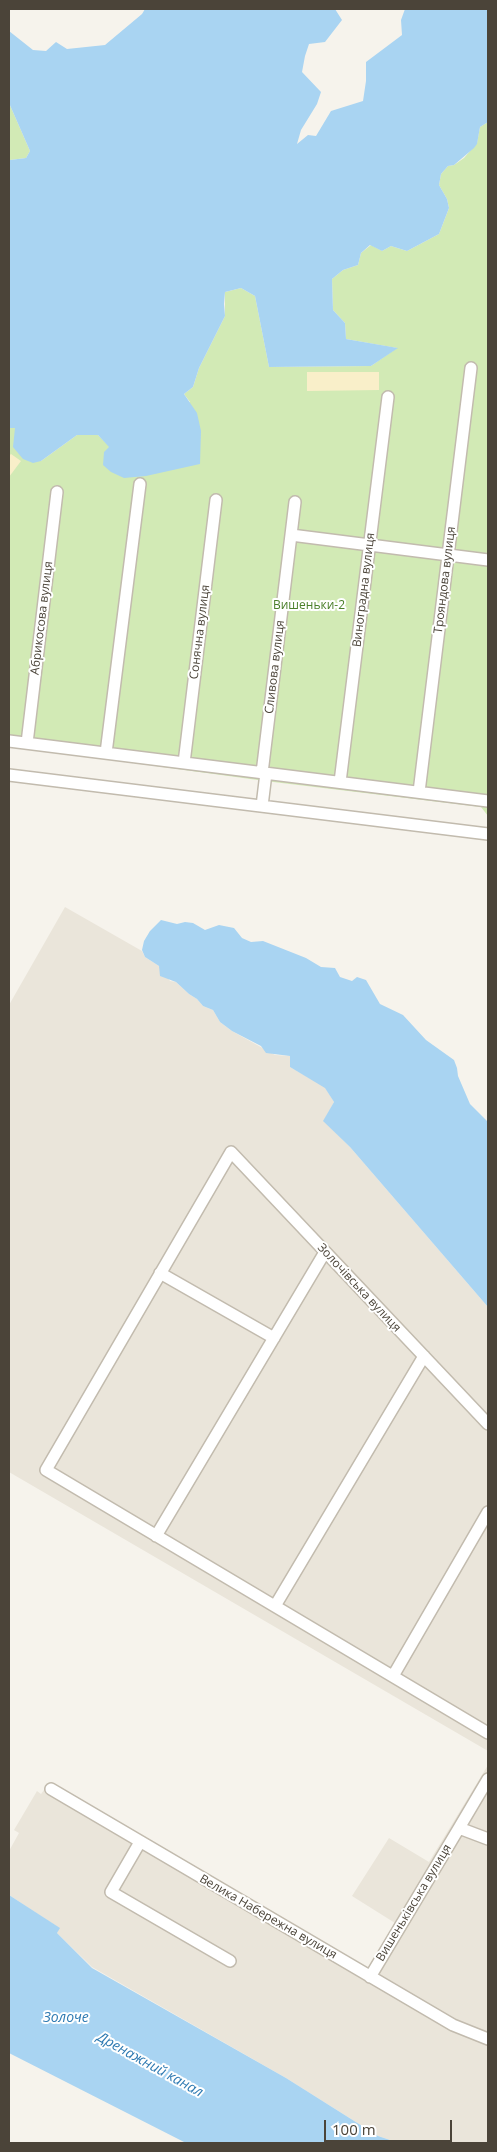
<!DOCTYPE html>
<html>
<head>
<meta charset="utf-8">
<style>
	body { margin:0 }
	#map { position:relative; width:497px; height:2152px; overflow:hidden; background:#f6f3ec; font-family:"Open Sans",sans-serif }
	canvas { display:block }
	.frame { position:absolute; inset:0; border:10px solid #4b4439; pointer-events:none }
	.scale { position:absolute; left:324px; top:2120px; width:128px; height:22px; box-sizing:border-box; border:2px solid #4b4439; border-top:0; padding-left:6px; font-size:15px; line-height:18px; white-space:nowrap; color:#4b4439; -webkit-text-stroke:4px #fff; paint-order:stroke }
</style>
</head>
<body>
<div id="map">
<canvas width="497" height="2152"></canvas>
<div class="frame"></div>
<div class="scale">100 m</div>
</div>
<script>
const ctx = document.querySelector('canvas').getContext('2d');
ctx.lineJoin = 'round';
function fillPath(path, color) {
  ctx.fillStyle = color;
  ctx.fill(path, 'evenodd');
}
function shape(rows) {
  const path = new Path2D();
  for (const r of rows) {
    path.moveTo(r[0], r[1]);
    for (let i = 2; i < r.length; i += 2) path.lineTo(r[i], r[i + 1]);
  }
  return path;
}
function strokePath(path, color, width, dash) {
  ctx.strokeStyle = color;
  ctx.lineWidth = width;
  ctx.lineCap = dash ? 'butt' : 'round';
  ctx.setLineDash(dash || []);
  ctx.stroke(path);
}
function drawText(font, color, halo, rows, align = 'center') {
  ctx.font = font + ' "Open Sans",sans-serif';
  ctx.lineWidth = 4;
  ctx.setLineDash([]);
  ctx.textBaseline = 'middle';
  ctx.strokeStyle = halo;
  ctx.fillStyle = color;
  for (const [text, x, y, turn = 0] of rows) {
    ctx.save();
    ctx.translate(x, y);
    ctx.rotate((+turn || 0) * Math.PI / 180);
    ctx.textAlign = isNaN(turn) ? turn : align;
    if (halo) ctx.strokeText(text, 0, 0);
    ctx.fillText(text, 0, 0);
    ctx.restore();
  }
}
fillPath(shape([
	[65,907,142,951,145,957,159,966,170,981,176,982,189,994,197,999,203,1006,213,1010,220,1022,232,1031,275,1055,290,1056,290,1067,325,1087,334,1102,324,1121,350,1147,488,1307,488,1751,9,1472,9,1005],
	[488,1765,488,2143,399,2143,378,2136,286,2078,92,1967,57,1933,59,1928,9,1895,9,1851,19,1833,14,1830,37,1791,41,1794,47,1786,368,1969,395,1923,352,1896,389,1838,429,1862]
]), '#eae5da');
fillPath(shape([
	[9,103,30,151,26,158,10,160,9,165],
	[488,122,488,816,481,807,265,781,9,746,9,428,15,428,15,436,41,461,77,435,98,435,110,447,190,402,184,394,193,387,199,368,225,316,225,292,241,288,255,296,269,367,371,366,397,348,346,339,345,323,333,310,332,279,343,270,358,265,361,253,371,245,382,251,391,246,407,251,439,234,449,208,447,199,439,185,441,174,448,166,454,165,464,158,477,143,480,127]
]), '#d2eab5');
fillPath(shape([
	[307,372,379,372,379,390,307,391],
	[11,454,21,461,9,477,9,456]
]), '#f9efc9');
fillPath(shape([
	[145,9,335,9,342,20,325,42,309,44,305,56,302,72,321,92,317,104,301,130,297,144,308,135,316,136,331,111,363,101,366,81,366,62,402,35,401,20,405,9,488,9,488,122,480,127,477,144,474,148,454,165,448,166,441,174,439,185,447,199,449,208,439,234,407,251,391,246,382,251,370,245,361,253,358,265,343,270,332,279,333,310,345,323,346,339,398,348,371,366,269,367,255,296,241,288,225,292,224,304,225,316,199,368,193,387,184,394,197,413,201,431,200,464,146,476,124,478,111,472,103,465,104,452,109,447,98,435,77,435,41,461,33,463,23,459,13,447,15,428,9,428,9,165,10,160,26,158,30,151,9,103,9,31,33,50,46,51,56,42,67,49,105,45,142,14],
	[161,920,177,924,185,922,193,923,205,930,219,925,234,928,242,938,251,942,263,941,306,958,321,967,335,968,340,977,352,981,357,977,366,980,380,1004,403,1015,426,1040,454,1060,457,1068,458,1076,470,1104,488,1122,488,1307,350,1147,323,1121,334,1102,325,1088,290,1067,290,1056,266,1053,261,1046,232,1031,220,1022,213,1010,203,1006,197,999,189,994,176,982,160,976,159,966,145,957,142,950,144,941,150,931],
	[9,1895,60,1928,57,1933,92,1968,286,2078,378,2136,399,2143,186,2143,9,2053]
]), '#a9d4f2');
const minor = shape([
	[291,535,488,560],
	[9,741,488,801],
	[27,743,57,492],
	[106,753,140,484],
	[184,763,216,500],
	[262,773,295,502],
	[9,775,488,834],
	[340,782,388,397],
	[419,792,471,368],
	[262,806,266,773],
	[160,1273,274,1338],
	[488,1424,231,1152,46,1470,488,1733],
	[156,1536,325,1252],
	[275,1606,424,1356],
	[393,1676,488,1512],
	[51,1789,453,2025,488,2039],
	[459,1828,488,1779],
	[140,1842,111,1892,230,1961],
	[370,1977,459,1828,488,1839]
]);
strokePath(minor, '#c2bbae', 14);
strokePath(minor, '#fff', 11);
drawText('12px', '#4b4439', '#fff', [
	["Трояндова вулиця",445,580,-83],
	["Виноградна вулиця",364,590,-83],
	["Абрикосова вулиця",42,618,-83],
	["Сонячна вулиця",200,632,-83],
	["Сливова вулиця",275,667,-83],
	["Золочівська вулиця",359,1288,47],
	["Вишеньківська вулиця",414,1903,-59],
	["Велика Набережна вулиця",268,1917,30]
]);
drawText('12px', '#4a7f2a', '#fff', [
	["Вишеньки-2",309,606]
]);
drawText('italic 14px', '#2e7ab2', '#fff', [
	["Золоче",66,2018],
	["Дренажний канал",150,2065,29]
]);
</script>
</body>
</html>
